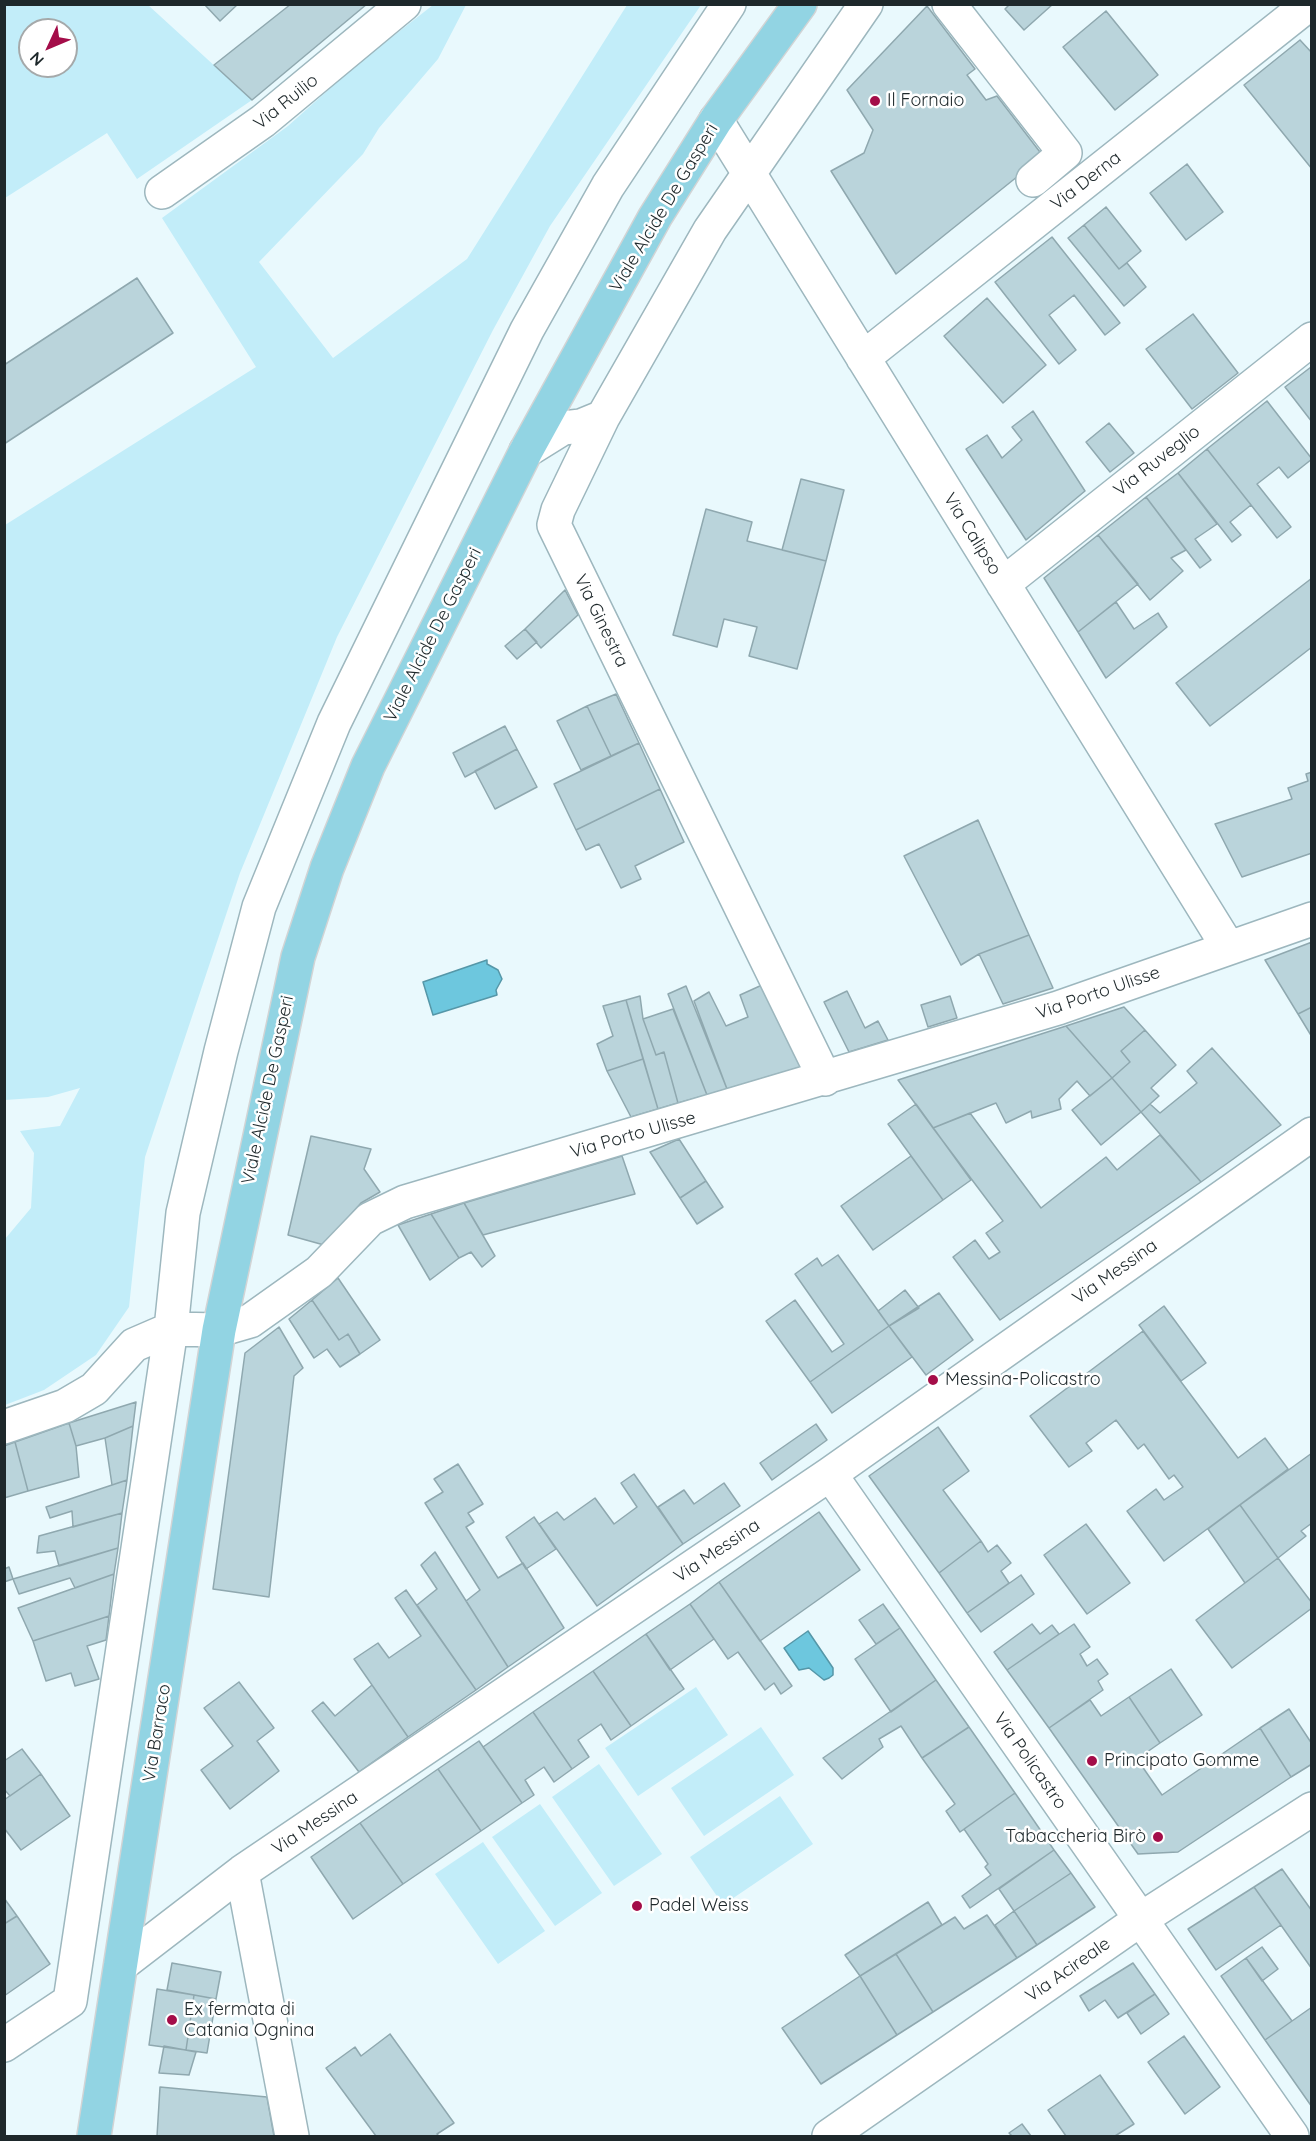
<!DOCTYPE html>
<html>
<head>
<meta charset="utf-8">
<style>
	body { margin:0 }
	#map { position:relative; width:1316px; height:2141px; overflow:hidden; background:#e9f9fd; font-family:Quicksand,sans-serif }
	canvas { display:block }
	.frame { position:absolute; inset:0; border:6px solid #1e282b; pointer-events:none }
	.north { position:absolute; left:18px; top:18px; width:60px; height:60px; box-sizing:border-box; background:#fff; border:2px solid #a5a9aa; border-radius:50%; rotate:226deg; font-size:16px; font-weight:700; line-height:24px; text-align:center; color:#1e282b }
	.north::after { content:''; display:block; margin:auto; width:21px; height:27px; background:#a40d49; clip-path:polygon(50% 0,100% 100%,50% 72%,0 100%) }
</style>
</head>
<body>
<div id="map">
<canvas width="1316" height="2141"></canvas>
<div class="frame"></div>
<div class="north">N</div>
</div>
<script>
const ctx = document.querySelector('canvas').getContext('2d');
ctx.lineJoin = 'round';
function fillPath(path, color) {
  ctx.fillStyle = color;
  ctx.fill(path, 'evenodd');
}
function shape(rows) {
  const path = new Path2D();
  for (const r of rows) {
    path.moveTo(r[0], r[1]);
    for (let i = 2; i < r.length; i += 2) path.lineTo(r[i], r[i + 1]);
  }
  return path;
}
function strokePath(path, color, width, dash) {
  ctx.strokeStyle = color;
  ctx.lineWidth = width;
  ctx.lineCap = dash ? 'butt' : 'round';
  ctx.setLineDash(dash || []);
  ctx.stroke(path);
}
function drawText(font, color, halo, rows, align = 'center') {
  ctx.font = font + ' Quicksand,sans-serif';
  ctx.lineWidth = 5;
  ctx.setLineDash([]);
  ctx.textBaseline = 'middle';
  ctx.strokeStyle = halo;
  ctx.fillStyle = color;
  for (const [text, x, y, turn = 0] of rows) {
    ctx.save();
    ctx.translate(x, y);
    ctx.rotate((+turn || 0) * Math.PI / 180);
    ctx.textAlign = isNaN(turn) ? turn : align;
    if (halo) ctx.strokeText(text, 0, 0);
    ctx.fillText(text, 0, 0);
    ctx.restore();
  }
}
fillPath(shape([
	[5,5,148,5,252,100,137,179,107,133,5,198],
	[30,30,66,30,66,66,30,66],
	[433,5,466,5,438,59,379,128,363,154,259,262,333,358,467,259,627,5,701,5,550,226,493,330,337,637,240,873,145,1157,129,1307,96,1355,44,1390,5,1405,5,1239,31,1208,34,1153,20,1131,60,1126,80,1088,48,1097,5,1100,5,525,256,367,162,218,288,126,355,66],
	[696,1687,728,1735,638,1796,605,1748],
	[761,1727,794,1775,704,1836,671,1788],
	[599,1764,662,1854,614,1886,552,1797],
	[780,1796,813,1844,723,1905,690,1857],
	[540,1804,602,1893,555,1926,492,1837],
	[483,1842,545,1931,498,1964,435,1874]
]), '#c2edf9');
const water = shape([
	[487,960,487,964,498,970,502,979,496,990,497,995,433,1015,423,982,487,960],
	[808,1631,833,1668,833,1675,829,1678,824,1680,809,1668,799,1670,784,1648,808,1631]
]);
fillPath(water, '#6dc7de');
strokePath(water, '#5597a8', 1.5);
const building = shape([
	[204,4,238,4,220,21,204,4],
	[291,4,367,4,252,100,214,65,291,4],
	[1010,4,1053,4,1024,30,1005,9,1010,4],
	[927,6,975,69,967,75,986,100,997,96,1043,156,896,274,831,171,864,153,873,130,847,90,927,6],
	[1106,11,1158,75,1115,110,1063,47,1106,11],
	[1300,40,1312,53,1312,169,1244,85,1300,40],
	[1187,164,1223,212,1186,240,1150,193,1187,164],
	[1106,207,1141,251,1119,269,1084,225,1106,207],
	[1084,225,1119,269,1127,263,1146,287,1124,306,1068,238,1084,225],
	[1052,237,1120,323,1105,335,1074,295,1049,315,1076,350,1059,364,995,282,1052,237],
	[137,278,173,333,4,444,4,365,137,278],
	[987,298,1046,365,1003,403,944,336,987,298],
	[1193,314,1238,373,1192,409,1146,349,1193,314],
	[1311,367,1312,368,1312,422,1285,387,1311,367],
	[1267,401,1312,459,1288,478,1279,467,1257,484,1291,527,1277,538,1207,449,1267,401],
	[1033,411,1085,491,1026,540,966,449,987,435,1002,458,1022,440,1012,427,1033,411],
	[1109,423,1134,453,1110,472,1086,442,1109,423],
	[1207,449,1251,505,1230,522,1241,535,1232,542,1178,473,1207,449],
	[1178,473,1217,524,1195,539,1211,560,1200,568,1146,497,1178,473],
	[801,479,844,490,826,561,782,550,801,479],
	[1146,497,1186,550,1171,558,1183,571,1150,600,1098,535,1146,497],
	[706,509,752,522,747,541,826,561,797,669,749,656,757,627,724,619,717,647,673,635,706,509],
	[1098,535,1138,584,1078,632,1044,578,1098,535],
	[1312,578,1312,647,1210,726,1176,683,1312,578],
	[565,590,578,615,541,648,525,629,565,590],
	[1116,602,1134,629,1158,613,1167,627,1106,678,1078,632,1116,602],
	[525,629,537,642,517,659,505,646,525,629],
	[616,694,639,743,611,756,587,706,616,694],
	[587,706,611,756,581,770,557,721,587,706],
	[505,726,517,749,465,777,453,753,505,726],
	[639,743,660,789,576,830,554,784,639,743],
	[517,749,537,787,495,809,475,771,517,749],
	[1312,772,1312,853,1242,877,1215,824,1292,799,1288,788,1308,781,1306,774,1312,772],
	[660,789,684,842,635,866,641,879,621,888,599,844,586,850,576,830,660,789],
	[978,820,1029,935,979,954,961,965,904,856,978,820],
	[1029,935,1053,988,1003,1004,979,954,1029,935],
	[1312,942,1312,1007,1298,1014,1265,960,1312,942],
	[762,985,801,1067,727,1089,694,1001,709,992,726,1026,748,1017,740,995,762,985],
	[686,986,727,1089,707,1095,668,994,686,986],
	[847,991,865,1028,878,1021,888,1040,849,1052,824,1002,847,991],
	[640,996,643,1019,656,1055,664,1052,678,1103,658,1109,626,1000,640,996],
	[950,996,957,1018,928,1027,921,1005,950,996],
	[626,1000,643,1059,607,1071,597,1044,613,1036,603,1006,626,1000],
	[1124,1007,1145,1030,1121,1051,1130,1062,1112,1078,1066,1026,1124,1007],
	[1312,1007,1312,1037,1298,1014,1312,1007],
	[673,1009,707,1095,678,1103,664,1052,656,1055,643,1019,673,1009],
	[1066,1026,1112,1078,1090,1096,1077,1081,1059,1099,1061,1109,1032,1118,1031,1111,1006,1123,996,1103,933,1128,898,1080,1066,1026],
	[1145,1030,1176,1065,1151,1088,1159,1096,1141,1112,1112,1078,1130,1062,1121,1051,1145,1030],
	[1212,1048,1281,1125,1201,1182,1141,1112,1150,1104,1160,1113,1197,1083,1187,1071,1212,1048],
	[643,1059,658,1109,631,1117,607,1071,643,1059],
	[1112,1078,1141,1112,1101,1145,1072,1110,1112,1078],
	[916,1104,971,1180,943,1200,888,1124,916,1104],
	[970,1113,1041,1208,1106,1157,1117,1170,1160,1135,1201,1182,1000,1320,953,1257,975,1240,989,1259,1000,1252,986,1233,1003,1221,933,1128,970,1113],
	[311,1136,371,1149,364,1169,380,1192,361,1203,324,1245,288,1235,311,1136],
	[679,1139,706,1181,680,1198,650,1152,679,1139],
	[622,1156,635,1194,483,1235,464,1203,622,1156],
	[911,1156,943,1200,873,1250,841,1206,911,1156],
	[706,1181,723,1207,697,1224,680,1198,706,1181],
	[464,1203,495,1256,482,1267,471,1252,459,1258,431,1214,464,1203],
	[431,1214,459,1258,430,1280,398,1225,431,1214],
	[838,1255,889,1326,810,1382,766,1321,795,1300,832,1352,844,1344,795,1274,817,1258,822,1266,838,1255],
	[338,1278,380,1340,360,1354,348,1334,339,1340,312,1300,338,1278],
	[905,1290,919,1308,889,1326,878,1311,905,1290],
	[939,1293,973,1340,926,1375,889,1326,939,1293],
	[312,1300,339,1340,348,1334,360,1354,340,1367,327,1349,314,1358,289,1319,312,1300],
	[1164,1306,1206,1363,1181,1381,1139,1325,1164,1306],
	[889,1326,912,1357,832,1413,810,1382,889,1326],
	[279,1327,303,1368,294,1376,269,1597,213,1589,245,1353,279,1327],
	[1143,1331,1238,1458,1265,1438,1288,1469,1164,1561,1127,1511,1156,1489,1164,1500,1183,1487,1174,1475,1169,1479,1144,1444,1138,1449,1116,1420,1086,1443,1092,1451,1069,1467,1030,1416,1143,1331],
	[136,1402,133,1426,105,1438,76,1446,69,1423,136,1402],
	[69,1423,76,1446,79,1477,28,1491,15,1442,69,1423],
	[816,1424,827,1440,772,1480,760,1463,816,1424],
	[133,1426,127,1480,112,1485,105,1438,133,1426],
	[938,1427,969,1471,943,1490,981,1541,939,1573,869,1476,938,1427],
	[15,1442,28,1491,4,1498,4,1446,15,1442],
	[1312,1453,1312,1523,1301,1531,1306,1536,1278,1558,1240,1505,1312,1453],
	[458,1464,483,1504,468,1513,474,1522,466,1527,498,1578,523,1563,564,1628,508,1667,466,1601,480,1590,425,1503,443,1492,434,1479,458,1464],
	[634,1474,683,1544,597,1606,539,1524,557,1512,564,1520,595,1498,614,1524,637,1507,621,1483,634,1474],
	[127,1480,122,1513,73,1527,72,1511,50,1518,46,1507,127,1480],
	[724,1483,740,1506,683,1544,658,1507,684,1490,694,1504,724,1483],
	[1240,1505,1278,1558,1245,1583,1208,1529,1240,1505],
	[819,1512,860,1570,760,1641,719,1582,819,1512],
	[122,1513,118,1548,59,1566,55,1551,37,1553,39,1536,122,1513],
	[534,1517,556,1549,526,1569,506,1537,534,1517],
	[1086,1524,1130,1583,1087,1614,1044,1555,1086,1524],
	[981,1541,988,1552,997,1545,1011,1563,1001,1571,1009,1583,967,1613,939,1573,981,1541],
	[118,1548,114,1574,75,1588,70,1578,19,1594,13,1579,118,1548],
	[435,1552,508,1667,476,1690,417,1605,437,1589,421,1565,435,1552],
	[1278,1558,1312,1603,1312,1608,1232,1668,1196,1620,1278,1558],
	[9,1567,13,1579,4,1582,4,1569,9,1567],
	[114,1574,109,1616,33,1641,18,1608,114,1574],
	[1021,1575,1034,1594,981,1632,967,1613,1021,1575],
	[719,1582,792,1686,781,1694,774,1683,765,1690,738,1652,728,1659,690,1604,719,1582],
	[406,1590,476,1690,408,1737,354,1659,378,1643,389,1658,421,1636,395,1598,406,1590],
	[690,1604,714,1639,670,1670,646,1634,690,1604],
	[883,1604,900,1628,876,1644,859,1620,883,1604],
	[109,1616,106,1640,87,1646,99,1679,75,1686,71,1673,46,1681,33,1641,109,1616],
	[1032,1624,1040,1634,1052,1625,1059,1634,1007,1670,994,1652,1032,1624],
	[1074,1624,1090,1647,1080,1654,1087,1666,1097,1659,1108,1674,1098,1681,1103,1690,1049,1728,1007,1670,1074,1624],
	[900,1628,936,1680,891,1712,855,1659,900,1628],
	[646,1634,684,1689,631,1726,593,1671,646,1634],
	[1171,1669,1202,1715,1160,1743,1129,1697,1171,1669],
	[593,1671,631,1726,611,1740,601,1724,578,1740,589,1757,572,1769,533,1712,593,1671],
	[936,1680,969,1727,922,1758,901,1726,879,1739,883,1747,842,1779,823,1758,936,1680],
	[239,1682,274,1728,257,1741,279,1771,230,1809,201,1770,233,1746,204,1708,239,1682],
	[372,1685,408,1737,359,1772,312,1711,323,1702,335,1716,372,1685],
	[1129,1697,1160,1743,1137,1759,1162,1795,1260,1728,1291,1777,1178,1852,1138,1854,1049,1728,1090,1700,1101,1716,1129,1697],
	[1289,1709,1312,1744,1312,1764,1291,1777,1260,1728,1289,1709],
	[533,1712,572,1769,554,1782,544,1767,525,1780,534,1795,522,1803,483,1747,533,1712],
	[969,1727,1015,1793,960,1832,946,1811,955,1804,922,1758,969,1727],
	[479,1741,522,1803,481,1831,438,1769,479,1741],
	[22,1749,41,1774,10,1796,4,1789,4,1761,22,1749],
	[438,1769,481,1831,403,1884,360,1823,438,1769],
	[41,1774,70,1816,21,1850,4,1828,4,1800,41,1774],
	[1015,1793,1054,1850,970,1908,962,1896,991,1875,985,1867,988,1864,964,1829,1015,1793],
	[360,1823,403,1884,353,1919,311,1857,360,1823],
	[1054,1850,1071,1873,1014,1911,999,1889,1054,1850],
	[1282,1869,1312,1911,1312,1969,1254,1887,1282,1869],
	[1071,1873,1095,1907,1037,1945,1014,1911,1071,1873],
	[1254,1887,1281,1925,1216,1970,1188,1929,1254,1887],
	[4,1898,17,1916,4,1924,4,1898],
	[928,1902,942,1925,860,1976,845,1955,928,1902],
	[1014,1911,1037,1945,1017,1958,995,1925,1014,1911],
	[987,1915,1017,1958,933,2012,896,1954,955,1917,964,1929,987,1915],
	[17,1916,50,1964,4,1996,4,1924,17,1916],
	[1262,1947,1278,1969,1262,1981,1246,1958,1262,1947],
	[896,1954,933,2012,897,2035,860,1976,896,1954],
	[1246,1958,1292,2021,1265,2040,1221,1976,1246,1958],
	[172,1963,221,1972,216,1999,167,1990,172,1963],
	[1133,1963,1155,1994,1118,2018,1105,2000,1089,2011,1080,1996,1133,1963],
	[860,1976,897,2035,821,2084,782,2028,860,1976],
	[157,1989,194,1995,186,2050,149,2045,157,1989],
	[1155,1994,1169,2014,1141,2034,1127,2013,1155,1994],
	[194,1995,216,1999,207,2053,186,2050,194,1995],
	[1312,2007,1312,2107,1265,2040,1312,2007],
	[390,2034,454,2123,437,2134,439,2136,376,2136,326,2068,355,2047,361,2056,390,2034],
	[1184,2036,1220,2087,1185,2114,1148,2062,1184,2036],
	[164,2046,196,2052,189,2075,159,2073,164,2046],
	[1100,2075,1134,2124,1115,2136,1066,2136,1048,2110,1100,2075],
	[160,2087,267,2097,274,2136,157,2136,160,2087],
	[1022,2124,1031,2136,1012,2136,1009,2133,1022,2124]
]);
fillPath(building, '#bad4db');
strokePath(building, '#8fa8af', 1.5);
const minor = shape([
	[949,4,1065,153,1033,180],
	[716,120,1228,947],
	[162,192,263,121,404,4],
	[863,358,1309,4],
	[526,451,563,428,581,426,603,417],
	[1003,584,1312,339],
	[825,1079,554,525,558,510,603,417,710,230,866,4],
	[4,1427,65,1406,94,1389,134,1345,171,1329,219,1330,250,1321,319,1272,370,1219,405,1202,1058,1008,1312,919],
	[830,1474,1292,2136],
	[242,1872,292,2136],
	[121,1965,242,1872,830,1474,1312,1134],
	[4,2045,70,2001,171,1329,183,1213,221,1051,259,907,334,723,527,330,608,186,729,4],
	[829,2136,1141,1919,1312,1809]
]);
const major = shape([
	[94,2136,219,1330,298,957,327,868,368,766,526,451,655,217,716,120,800,4]
]);
strokePath(minor, '#9db7be', 36);
strokePath(major, '#d2d4d5', 36);
strokePath(minor, '#fff', 33);
strokePath(major, '#92d4e3', 33);
for (const [x, y, r, color] of [
	[875,101,6,"#a40d49"],
	[933,1380,6,"#a40d49"],
	[1092,1761,6,"#a40d49"],
	[1158,1837,6,"#a40d49"],
	[637,1906,6,"#a40d49"],
	[172,2020,6,"#a40d49"]
]) {
  const dot = new Path2D();
  dot.arc(x, y, r, 0, 2 * Math.PI);
  ctx.fillStyle = color;
  ctx.fill(dot);
  strokePath(dot, '#fff', 2);
}
drawText('18px', '#1e282b', '#fff', [
	["Il Fornaio",887,101],
	["Messina-Policastro",945,1380],
	["Principato Gomme",1104,1761],
	["Tabaccheria Birò",1146,1837,"right"],
	["Padel Weiss",649,1906],
	["Ex fermata di",184,2010],
	["Catania Ognina",184,2031]
], 'left');
drawText('18px', '#1e282b', '#fff', [
	["Via Ruilio",286,102,-39],
	["Via Derna",1086,181,-38],
	["Viale Alcide De Gasperi",664,208,-59],
	["Via Ruveglio",1157,461,-38],
	["Via Calipso",972,534,58],
	["Via Ginestra",601,621,64],
	["Viale Alcide De Gasperi",433,635,-63],
	["Via Porto Ulisse",1098,993,-19],
	["Viale Alcide De Gasperi",268,1090,-78],
	["Via Porto Ulisse",633,1135,-16],
	["Via Messina",1115,1272,-35],
	["Via Messina",717,1551,-34],
	["Via Barraco",157,1733,-81],
	["Via Policastro",1030,1761,55],
	["Via Messina",315,1823,-34],
	["Via Acireale",1068,1970,-35]
]);
</script>
</body>
</html>
